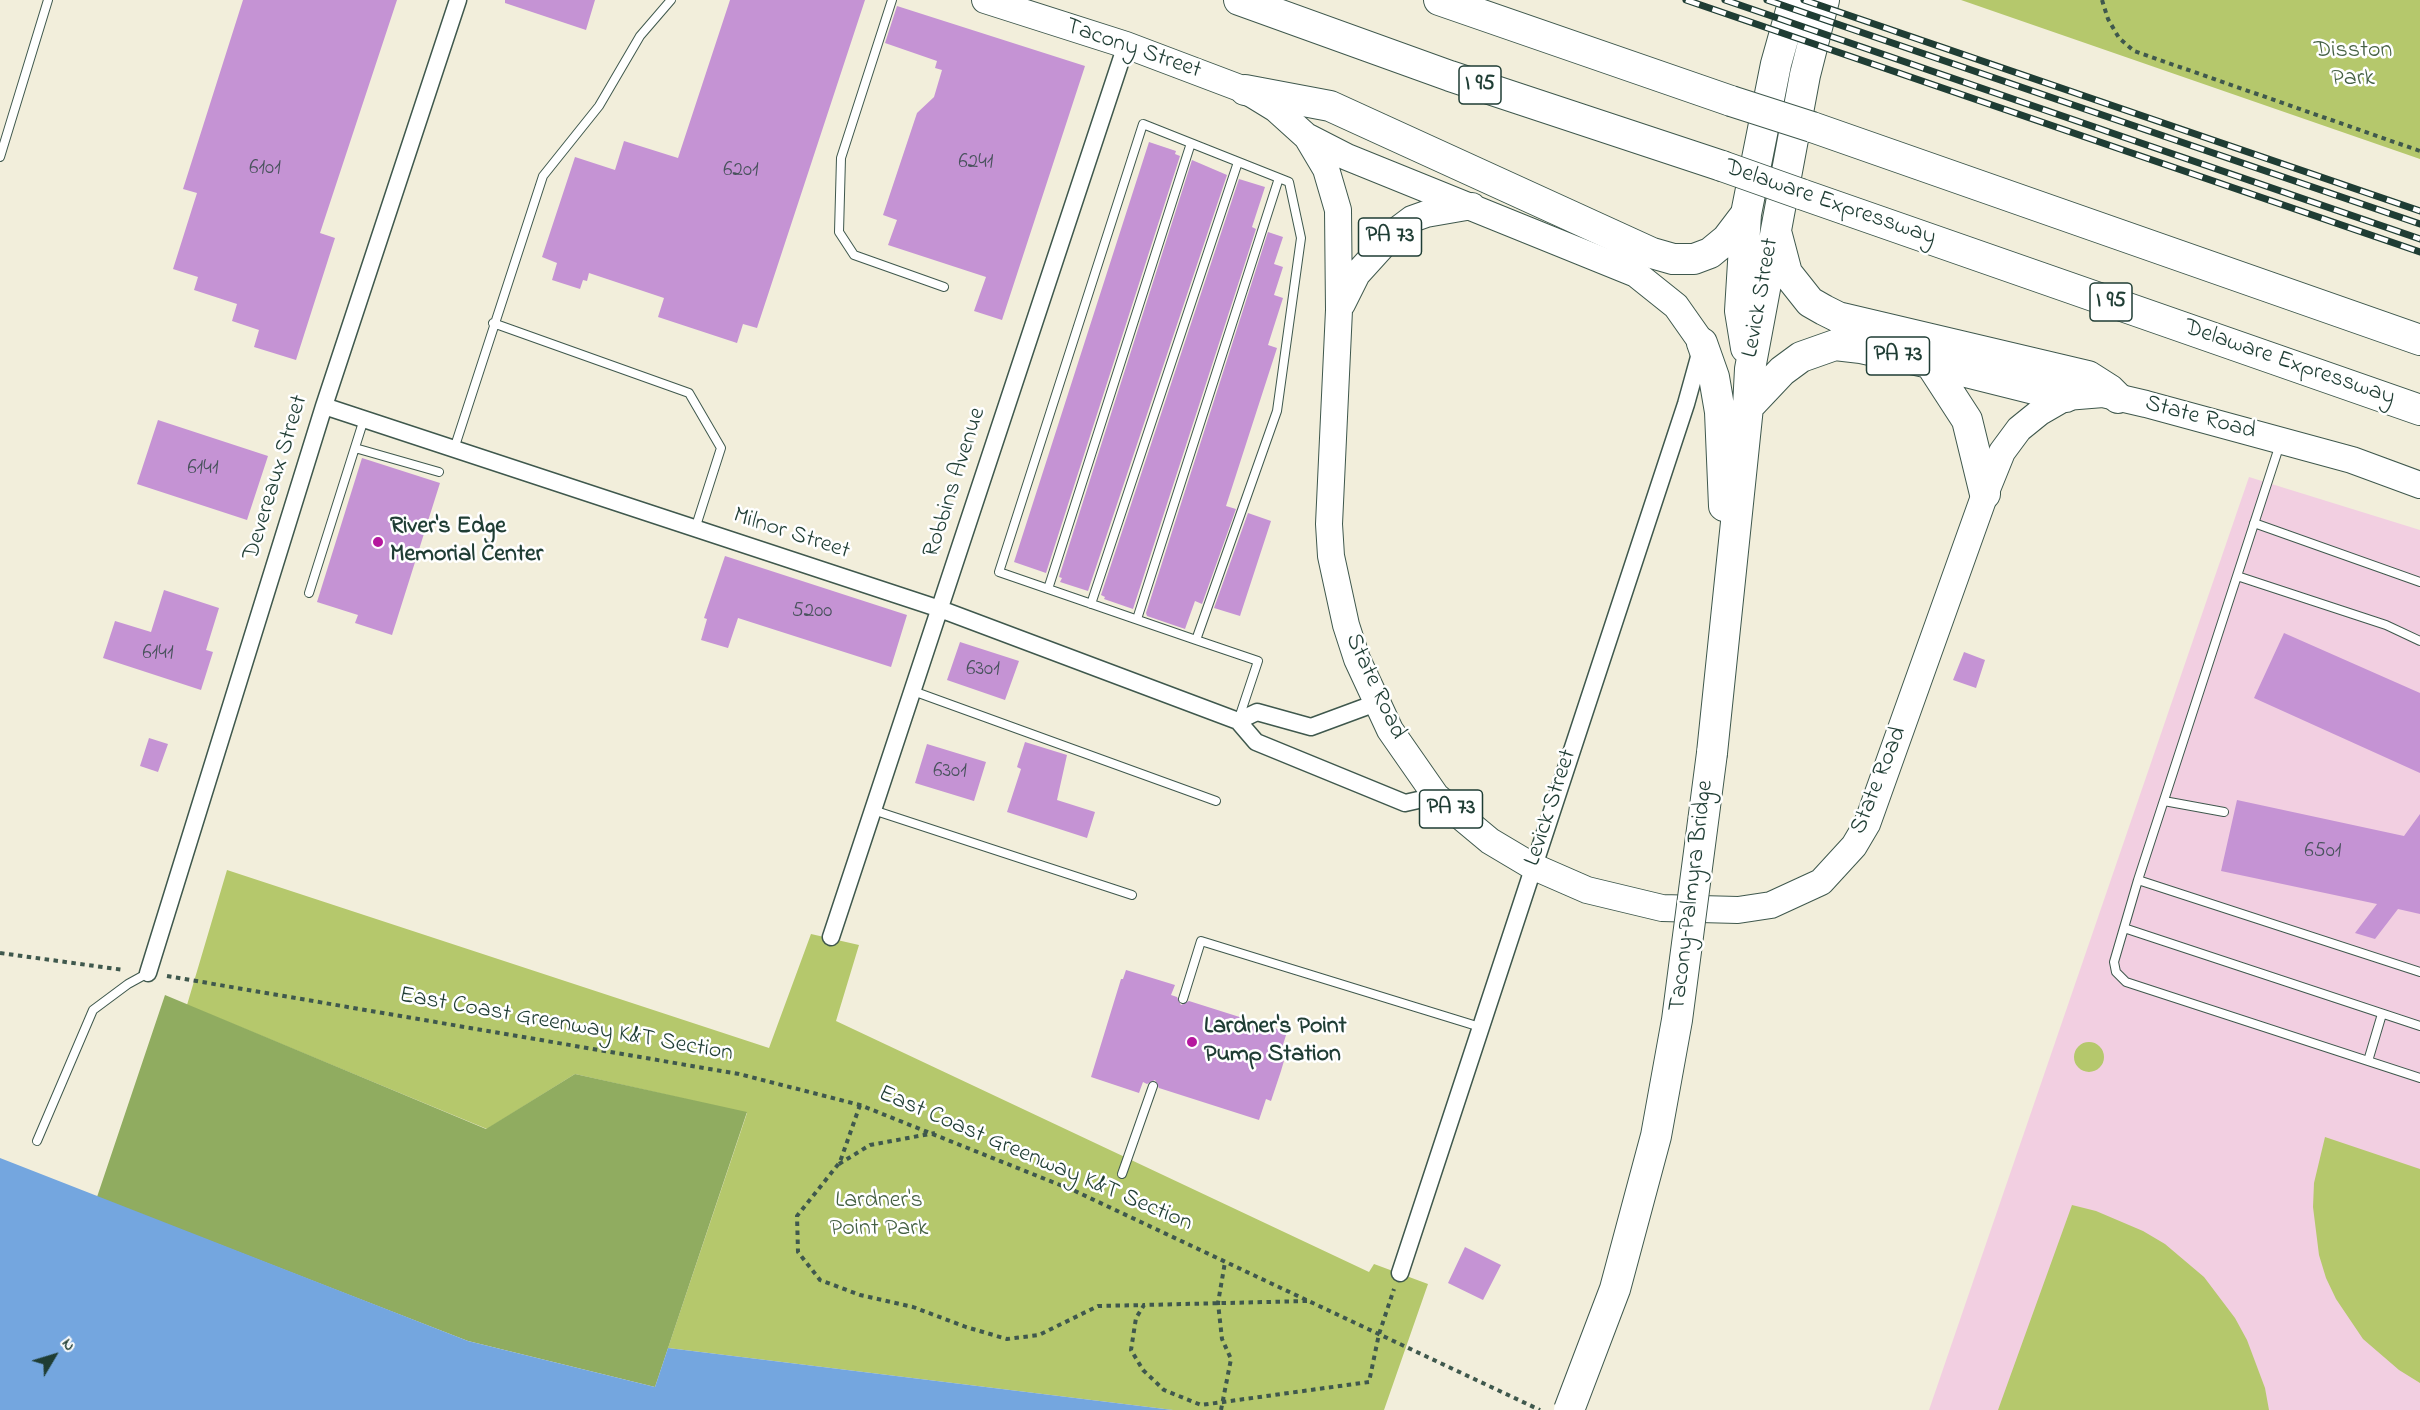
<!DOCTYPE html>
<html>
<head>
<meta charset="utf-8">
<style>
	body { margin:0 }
	#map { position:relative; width:2420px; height:1410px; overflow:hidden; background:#f2eedb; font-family:"Indie Flower",sans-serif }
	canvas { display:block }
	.north { position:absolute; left:24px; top:1326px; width:60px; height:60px; -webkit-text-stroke:4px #fff; paint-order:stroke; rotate:52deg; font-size:16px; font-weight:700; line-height:24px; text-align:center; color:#1f3d34 }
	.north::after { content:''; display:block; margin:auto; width:21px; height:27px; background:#1f3d34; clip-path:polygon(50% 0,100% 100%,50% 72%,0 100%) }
</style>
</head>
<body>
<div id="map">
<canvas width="2420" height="1410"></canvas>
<div class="north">N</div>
</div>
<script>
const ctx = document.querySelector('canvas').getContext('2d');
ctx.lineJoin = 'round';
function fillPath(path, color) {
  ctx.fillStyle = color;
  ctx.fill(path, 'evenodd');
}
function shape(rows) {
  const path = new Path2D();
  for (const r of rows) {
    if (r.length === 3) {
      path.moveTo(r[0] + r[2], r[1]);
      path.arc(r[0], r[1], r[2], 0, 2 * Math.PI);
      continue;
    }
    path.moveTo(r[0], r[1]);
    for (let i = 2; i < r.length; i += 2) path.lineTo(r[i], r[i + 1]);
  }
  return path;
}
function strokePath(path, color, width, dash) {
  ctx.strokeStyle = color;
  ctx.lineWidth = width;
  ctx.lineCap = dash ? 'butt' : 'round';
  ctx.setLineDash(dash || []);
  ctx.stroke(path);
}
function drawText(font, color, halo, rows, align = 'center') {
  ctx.font = font + ' "Indie Flower",sans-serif';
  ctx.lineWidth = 5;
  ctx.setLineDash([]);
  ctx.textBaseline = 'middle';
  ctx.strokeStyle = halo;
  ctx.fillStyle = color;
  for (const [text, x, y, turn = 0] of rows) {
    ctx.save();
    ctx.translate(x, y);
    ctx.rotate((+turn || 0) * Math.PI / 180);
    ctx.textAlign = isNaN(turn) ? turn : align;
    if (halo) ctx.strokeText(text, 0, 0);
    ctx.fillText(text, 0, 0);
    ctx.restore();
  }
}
fillPath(shape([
	[2249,477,2420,530,2420,1410,1929,1410]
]), '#f2cfe1');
fillPath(shape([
	[1961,0,2420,0,2420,159],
	[227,870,769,1048,811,934,859,945,836,1021,1369,1272,1374,1264,1428,1284,1384,1410,1173,1410,668,1348,747,1113,575,1074,487,1129,187,1005],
	[2089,1057,15],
	[2325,1137,2420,1169,2420,1383,2399,1370,2363,1339,2336,1299,2326,1278,2319,1255,2313,1207,2314,1183],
	[2072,1205,2096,1211,2143,1231,2165,1244,2204,1277,2235,1318,2247,1340,2265,1388,2269,1410,1998,1410]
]), '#b5c86c');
fillPath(shape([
	[165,995,486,1129,575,1074,747,1112,655,1387,468,1341,97,1197]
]), '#90ac60');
fillPath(shape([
	[0,1158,468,1341,655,1387,668,1348,1173,1410,0,1410]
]), '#74a6df');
fillPath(shape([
	[243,0,397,0,320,233,335,238,296,360,254,347,259,330,232,321,237,304,194,290,198,277,173,269,197,193,183,189],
	[505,0,595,0,586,30,505,3],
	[730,0,865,0,757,328,743,324,737,343,658,317,664,298,589,273,587,281,583,280,580,289,552,280,557,263,542,257,575,157,615,170,624,141,678,158],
	[897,6,1085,66,1002,320,974,311,986,277,888,245,897,220,883,215,917,113,934,97,942,70,935,68,937,61,885,43],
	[1149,142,1176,151,1175,154,1180,156,1046,573,1014,562],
	[1192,160,1227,175,1088,591,1060,582,1062,578,1059,577],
	[1239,179,1265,187,1252,227,1256,229,1133,609,1104,599,1105,597,1101,595],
	[1268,232,1283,237,1274,264,1283,267,1274,295,1283,298,1268,345,1277,348,1226,506,1236,509,1202,604,1195,601,1185,629,1147,616,1146,613],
	[158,420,268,456,247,520,137,484],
	[362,458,440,483,392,635,355,623,358,615,317,602],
	[1248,513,1271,521,1240,616,1214,608],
	[725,556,907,615,891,667,738,618,728,648,701,640,707,619,704,618],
	[164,590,219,608,206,650,213,652,201,690,103,658,115,621,151,632],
	[2284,633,2420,693,2420,773,2254,698],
	[960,642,1019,661,1005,700,947,680],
	[1964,652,1985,660,1976,688,1953,680],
	[149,738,168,744,158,772,140,766],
	[1025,742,1067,755,1057,800,1095,812,1087,838,1007,812,1021,769,1017,767],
	[927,744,986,762,974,801,915,783],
	[2237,800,2404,836,2420,814,2420,914,2398,909,2375,939,2355,933,2377,904,2221,871],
	[1126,970,1175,985,1171,995,1177,997,1181,1005,1189,1001,1287,1032,1281,1051,1286,1054,1281,1071,1271,1101,1266,1099,1259,1120,1159,1088,1155,1080,1147,1084,1143,1082,1139,1093,1091,1077,1121,979,1123,979],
	[1465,1247,1501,1265,1483,1300,1448,1283]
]), '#c593d4');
const lane = shape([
	[892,0,841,158,839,232,854,255,944,287],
	[0,157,48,0],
	[493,323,689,393,721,448,695,529],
	[2280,444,2138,880,2114,962,2116,972,2126,982,2420,1078],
	[355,448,439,472],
	[454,449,543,176,599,106,640,36,671,0],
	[2254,523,2420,582],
	[2237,576,2386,625,2420,641],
	[1048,589,1191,143],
	[309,593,364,419],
	[1091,604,1238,162],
	[1137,619,1279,178],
	[1196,640,1277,411,1301,238,1289,182,1143,124,999,572,1196,640,1258,661,1238,721],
	[913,691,1216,801],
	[2164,801,2224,812],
	[873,810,1132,895],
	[2138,880,2420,972],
	[2124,928,2420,1026],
	[1183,999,1201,941,1480,1027],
	[2368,1061,2382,1014],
	[37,1141,93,1010,128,984,148,973],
	[1122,1174,1153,1086]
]);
const street = shape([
	[324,406,940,609,1238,721,1256,742,1405,803,1436,796],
	[1238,721,1257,712,1311,727,1376,703],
	[831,937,1126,45],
	[148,973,324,406,458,0],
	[1400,1273,1686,404,1701,350]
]);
const primary = shape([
	[985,0,1126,45,1245,90,1276,109,1307,137,1326,169,1338,210,1339,310,1329,524,1331,556,1346,625,1357,659,1390,730,1436,796,1490,841,1532,866,1587,890,1662,908,1738,910,1771,905,1821,882,1854,846,1867,824,1985,494,2002,452,2019,429,2040,412,2066,397,2103,394,2146,404,2352,460,2420,485],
	[1308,137,1347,157,1636,274,1676,306,1702,343],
	[1342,304,1357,274,1396,231,1412,219,1426,214,1472,206]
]);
const highway = shape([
	[1239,0,1450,76,1722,166],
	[1439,0,1731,101],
	[1245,90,1330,106,1652,253,1673,259,1694,259,1710,253,1727,239,1746,214],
	[1812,127,2420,340],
	[1801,194,2420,410],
	[1777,235,1787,273,1810,302,1824,310,1838,317,2088,376,2110,390,2118,398],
	[1702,343,1714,377,1720,412,1724,506],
	[1746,348,1740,311,1746,214,1776,64,1794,0],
	[1930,363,1967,420,1985,494],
	[1748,407,1782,371,1801,357,1835,345,1861,348,1930,363,2066,397],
	[1712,753,1748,407,1750,369,1805,75,1824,0]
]);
strokePath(lane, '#3f584d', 10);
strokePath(street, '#3f584d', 19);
strokePath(primary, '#3f584d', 28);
strokePath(highway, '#3f584d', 32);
strokePath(shape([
	[2102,0,2108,19,2119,38,2134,51,2420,151],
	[0,953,124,970],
	[167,976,739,1074,860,1105,1075,1191,1540,1410],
	[860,1105,840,1162,797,1216,798,1252,820,1280,860,1295,913,1307,966,1327,1007,1339,1039,1335,1098,1306,1144,1305],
	[839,1164,870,1145,935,1133],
	[1307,1301,1144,1305,1136,1318,1131,1350,1143,1370,1164,1390,1201,1405,1369,1382,1379,1334,1394,1289],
	[1221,1410,1231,1359,1222,1339,1218,1303,1225,1262]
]), '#3f584d', 4, [4.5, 4.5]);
strokePath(lane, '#fff', 8);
strokePath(street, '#fff', 16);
strokePath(primary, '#fff', 26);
strokePath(highway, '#fff', 30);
const rail = shape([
	[1686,0,2420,252],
	[1725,0,2420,239],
	[1767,0,2420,224],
	[1804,0,2420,211]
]);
strokePath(rail, '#1f3d34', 7);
strokePath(rail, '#fff', 4.5, [14]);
const highwayBridge = shape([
	[1731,101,1812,127],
	[1722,166,1801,194],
	[1569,1410,1615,1289,1656,1136,1677,1020,1712,753]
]);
strokePath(highwayBridge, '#3f584d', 32, []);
strokePath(highwayBridge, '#fff', 30);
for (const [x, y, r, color] of [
	[378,542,6,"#b5179e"],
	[1192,1042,6,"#b5179e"]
]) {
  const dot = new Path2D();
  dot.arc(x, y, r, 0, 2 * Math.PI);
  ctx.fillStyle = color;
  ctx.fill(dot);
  strokePath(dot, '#fff', 2);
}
drawText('21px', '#48525c', null, [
	["6241",976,164],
	["6101",265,170],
	["6201",741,172],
	["6141",203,470],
	["5200",812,613],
	["6141",158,655],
	["6301",983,671],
	["6301",950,773],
	["6501",2323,853]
]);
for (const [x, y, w] of [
	[1480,85,42],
	[1390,237,63],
	[2111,302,42],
	[1898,356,63],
	[1451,809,63]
]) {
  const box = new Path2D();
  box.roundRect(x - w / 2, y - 19, w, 38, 4.5);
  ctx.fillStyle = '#fff';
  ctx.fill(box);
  strokePath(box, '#1f3d34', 1.5);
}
drawText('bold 22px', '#1f3d34', null, [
	["I 95",1480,85],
	["PA 73",1390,237],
	["I 95",2111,302],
	["PA 73",1898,356],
	["PA 73",1451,809]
]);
drawText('24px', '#1f3d34', '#fff', [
	["Tacony Street",1133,50,19],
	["Delaware Expressway",1830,204,19],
	["Levick Street",1762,298,-80],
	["Delaware Expressway",2289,364,19],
	["State Road",2200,419,15],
	["Devereaux Street",277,478,-73],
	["Robbins Avenue",956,483,-72],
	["Milnor Street",791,535,18],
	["State Road",1374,687,65],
	["State Road",1880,781,-68],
	["Levick Street",1552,808,-72],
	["Tacony–Palmyra Bridge",1693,896,-83],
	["East Coast Greenway K&T Section",566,1026,10],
	["East Coast Greenway K&T Section",1035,1160,23]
]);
drawText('24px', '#446042', '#fff', [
	["Disston",2353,52],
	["Park",2353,80],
	["Lardner's",879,1202],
	["Point Park",879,1230]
]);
drawText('bold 24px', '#1f3d34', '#fff', [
	["River's Edge",390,528],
	["Memorial Center",390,556],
	["Lardner's Point",1204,1028],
	["Pump Station",1204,1056]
], 'left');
</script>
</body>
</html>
